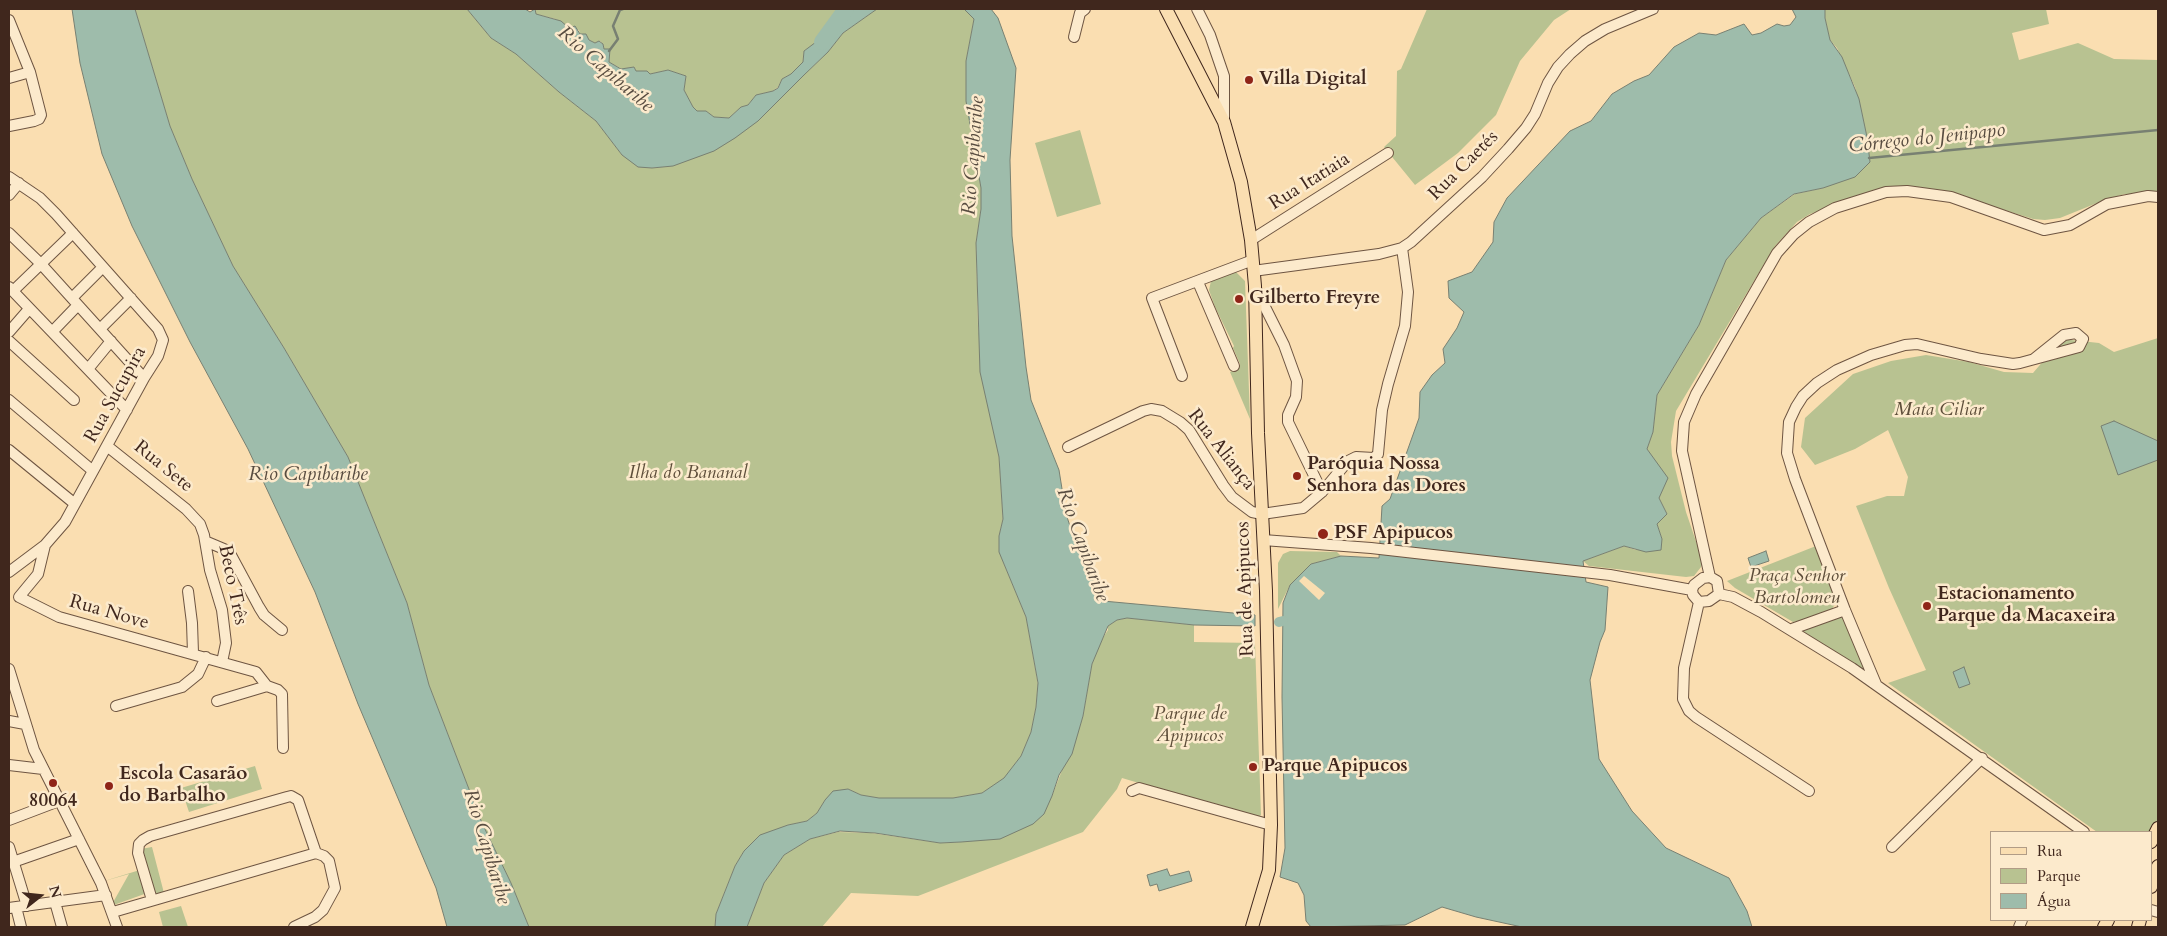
<!DOCTYPE html>
<html>
<head>
<meta charset="utf-8">
<style>
	body { margin:0 }
	#map { position:relative; width:2167px; height:936px; overflow:hidden; background:#fadeb1; font-family:Cardo,serif }
	canvas { display:block }
	.frame { position:absolute; inset:0; border:10px solid #40271d; pointer-events:none }
	.legend { position:absolute; left:1990px; top:831px; width:162px; height:90px; box-sizing:border-box; background:#fceacc; border:1px solid #b19c86; margin:0; padding:6px 9px; list-style:none; font-size:15px; color:#40271d }
	.legend li { display:flex; align-items:center; gap:10px; height:25px }
	.legend b { width:25px; border:1px solid #b19c86 }
	.north { position:absolute; left:15px; top:871px; width:50px; height:50px; -webkit-text-stroke:4px #fceacc; paint-order:stroke; rotate:74deg; font-size:14px; font-weight:700; line-height:20px; text-align:center; color:#40271d }
	.north::after { content:''; display:block; margin:auto; width:18px; height:22px; background:#40271d; clip-path:polygon(50% 0,100% 100%,50% 72%,0 100%) }
</style>
</head>
<body>
<div id="map">
<canvas width="2167" height="936"></canvas>
<div class="frame"></div>
<ul class="legend">
<li><b style="height:6px;background:#fadeb1"></b>Rua</li>
<li><b style="height:14px;background:#b8c291"></b>Parque</li>
<li><b style="height:14px;background:#9ebcab"></b>Água</li>
</ul>
<div class="north">N</div>
</div>
<script>
const ctx = document.querySelector('canvas').getContext('2d');
ctx.lineJoin = 'round';
function fillPath(path, color) {
  ctx.fillStyle = color;
  ctx.fill(path, 'evenodd');
}
function shape(rows) {
  const path = new Path2D();
  for (const r of rows) {
    path.moveTo(r[0], r[1]);
    for (let i = 2; i < r.length; i += 2) path.lineTo(r[i], r[i + 1]);
  }
  return path;
}
function strokePath(path, color, width, dash) {
  ctx.strokeStyle = color;
  ctx.lineWidth = width;
  ctx.lineCap = dash ? 'butt' : 'round';
  ctx.setLineDash(dash || []);
  ctx.stroke(path);
}
function drawText(font, color, halo, rows, align = 'center') {
  ctx.font = font + ' Cardo,serif';
  ctx.lineWidth = 5;
  ctx.setLineDash([]);
  ctx.textBaseline = 'middle';
  ctx.strokeStyle = halo;
  ctx.fillStyle = color;
  for (const [text, x, y, turn = 0] of rows) {
    ctx.save();
    ctx.translate(x, y);
    ctx.rotate((+turn || 0) * Math.PI / 180);
    ctx.textAlign = isNaN(turn) ? turn : align;
    if (halo) ctx.strokeText(text, 0, 0);
    ctx.fillText(text, 0, 0);
    ctx.restore();
  }
}
fillPath(shape([
	[135,9,467,9,491,38,516,54,559,92,596,121,622,155,652,168,675,165,804,75,828,52,843,33,877,9,964,9,974,19,966,61,972,136,981,188,981,209,976,243,978,327,999,457,1003,519,999,536,1004,564,1026,617,1038,684,1036,707,1031,732,1021,756,1004,779,982,793,953,798,879,798,861,795,848,789,825,800,817,813,807,821,788,825,744,851,735,866,716,914,715,927,529,927,511,883,482,823,457,758,429,685,407,603,348,457,284,348,233,266,192,179,170,126],
	[535,9,844,9,844,14,839,24,831,24,826,36,804,51,803,62,791,74,782,79,778,87,773,91,756,95,748,105,741,107,729,118,714,117,706,111,697,111,693,107,684,90,686,76,668,70,650,74,636,71,634,67,622,69,609,62,610,49,604,49,603,44,600,41,595,43,589,40,580,34,579,30,569,28,555,19,536,14],
	[1427,9,1571,9,1554,20,1520,61,1496,115,1458,153,1415,185,1384,147,1396,136,1397,71,1401,69],
	[1825,9,2046,9,2049,24,2012,33,2019,60,2078,43,2114,59,2158,60,2158,198,2125,194,2107,199,2060,218,2045,220,2033,219,1941,190,1910,186,1872,193,1810,214,1797,222,1775,246,1676,411,1671,442,1672,456,1686,512,1703,562,1701,567,1694,576,1686,577,1589,566,1583,561,1624,546,1636,550,1662,539,1657,524,1667,514,1659,498,1655,462,1647,449,1653,432,1657,395,1699,325,1726,260,1761,218,1795,194,1823,188,1867,137,1855,87,1837,48,1830,40,1825,18],
	[1080,130,1101,204,1057,217,1035,143],
	[1236,272,1245,281,1250,419,1230,372,1238,369,1240,364,1233,348,1234,346,1215,307,1209,290,1211,281],
	[2158,338,2158,823,2151,832,2097,832,1888,683,1926,670,1889,588,1856,506,1887,496,1904,496,1908,477,1888,430,1855,449,1815,465,1801,447,1805,418,1853,374,1891,361,1926,355,1969,362,2004,372,2033,373,2062,339,2099,343,2114,352],
	[1816,546,1837,601,1832,609,1800,621,1793,622,1735,588,1727,581],
	[1290,551,1337,552,1341,556,1311,564,1290,585,1278,609,1278,563,1283,554],
	[1845,613,1870,681,1796,630],
	[1127,618,1194,625,1194,642,1255,643,1261,815,1256,818,1122,778,1117,789,1083,832,918,896,851,893,822,927,747,927,764,883,784,855,810,839,838,832,871,833,940,843,961,842,1052,796,1083,716,1092,664,1098,645,1108,630,1108,626,1117,620],
	[255,766,262,789,189,812,181,788],
	[152,847,164,893,155,893,141,849],
	[143,869,150,892,111,906,129,874,101,882],
	[181,906,188,927,163,927,159,912]
]), '#b8c291');
const water = shape([
	[72,9,135,9,170,126,192,179,233,266,284,348,348,457,407,603,429,685,457,758,482,823,511,883,529,927,447,927,436,888,358,704,315,592,248,449,190,342,132,226,102,154,80,63,72,9],
	[467,9,525,9,530,12,535,9,536,14,561,21,569,28,575,26,580,34,586,34,589,40,595,43,599,41,603,44,604,49,610,49,609,62,621,69,634,67,636,71,647,71,650,74,668,70,686,76,684,90,693,107,697,111,706,111,714,117,729,118,741,107,748,105,756,95,773,91,778,88,782,79,791,74,803,62,804,51,828,33,829,22,833,25,839,24,841,22,840,15,844,13,844,9,877,9,843,33,828,52,804,75,758,121,735,138,714,151,673,166,652,168,638,167,622,155,596,121,559,92,516,54,491,38,467,9],
	[964,9,991,9,998,18,1016,68,1010,160,1012,236,1026,367,1031,400,1059,470,1066,514,1078,550,1103,601,1255,615,1255,626,1194,625,1127,618,1117,620,1108,626,1092,664,1083,716,1072,754,1059,775,1052,796,1044,814,1033,824,1000,839,961,842,940,843,875,833,840,831,810,839,784,855,764,883,747,927,715,927,716,914,735,866,744,851,760,835,788,825,807,821,817,813,825,800,833,791,848,789,861,795,879,798,953,798,982,793,1004,778,1021,756,1031,732,1036,707,1038,683,1026,617,999,552,999,536,1003,519,999,457,980,372,976,243,981,209,981,188,966,101,966,61,974,19,964,9],
	[1792,9,1825,9,1825,18,1830,40,1842,57,1859,99,1867,137,1870,162,1855,177,1823,188,1794,194,1761,218,1726,260,1699,325,1657,395,1653,432,1647,449,1668,478,1659,498,1667,514,1657,524,1662,539,1661,550,1646,552,1624,546,1583,561,1586,582,1608,587,1605,630,1600,642,1590,680,1599,759,1632,811,1666,848,1729,878,1747,911,1752,927,1522,927,1476,917,1442,907,1405,925,1311,927,1306,921,1304,895,1298,883,1280,877,1285,848,1282,697,1283,603,1290,585,1311,564,1341,556,1379,558,1382,506,1390,499,1419,418,1420,392,1432,375,1445,363,1443,349,1457,328,1464,312,1449,298,1448,281,1472,272,1493,242,1494,222,1507,198,1570,131,1591,121,1612,94,1634,81,1649,75,1674,47,1699,33,1716,35,1744,24,1752,35,1761,33,1777,24,1784,26,1790,25,1796,17,1792,9],
	[2114,421,2158,441,2158,460,2118,475,2101,426,2114,421],
	[1766,551,1769,561,1751,567,1748,558,1766,551],
	[1964,667,1970,684,1959,688,1953,672,1964,667],
	[1167,869,1170,876,1189,871,1192,881,1159,891,1157,884,1150,886,1147,875,1167,869]
]);
fillPath(water, '#9ebcab');
strokePath(water, '#788072', 1);
fillPath(shape([
	[1304,576,1325,593,1319,600,1299,581]
]), '#fadeb1');
strokePath(shape([
	[609,51,618,39,613,26,620,10,623,9],
	[1869,158,2158,130]
]), '#788072', 2.5);
strokePath(shape([
	[1279,622,1283,621]
]), '#9ebcab', 10);
strokePath(shape([
	[822,42,846,9]
]), '#9ebcab', 16);
const minor = shape([
	[1197,9,1210,35,1224,76,1224,121],
	[9,20,30,72,41,115,39,119,34,121,9,126],
	[1074,37,1080,13,1085,9],
	[9,78,30,72],
	[9,177,40,198,56,214,158,329,163,340,158,356,144,378,65,522,45,545,9,572],
	[9,195,19,183],
	[9,233,41,264,144,378],
	[1251,240,1388,153],
	[1253,271,1379,254,1402,248,1411,242,1482,177,1508,149,1526,128,1535,114,1548,83,1558,67,1570,54,1585,41,1605,29,1653,9],
	[1198,282,1234,366],
	[9,287,127,410],
	[1255,287,1284,345,1297,381,1296,397,1288,415,1288,422,1322,492],
	[13,291,73,233],
	[72,298,103,267],
	[100,329,131,298],
	[9,332,29,309],
	[52,332,78,305],
	[9,341,74,400],
	[88,369,111,341],
	[1182,376,1152,298,1253,260],
	[9,400,93,471],
	[107,446,186,509,200,524,204,535,210,570,222,610,226,643,222,662],
	[1068,447,1143,411,1151,409,1162,411,1180,422,1189,430,1223,485,1232,497,1252,512,1262,514,1303,508,1322,492,1348,461,1356,457,1374,458,1378,454,1382,410,1388,384,1405,326,1408,292,1402,248],
	[9,450,75,504],
	[1263,540,1371,548,1610,575,1692,590],
	[205,541,224,549,231,555,259,607,264,615,282,630],
	[45,545,38,574,19,597,59,617,256,672,267,686,278,690,282,694,283,748],
	[1710,577,1682,451,1684,422,1696,394,1777,253,1794,234,1809,222,1835,208,1886,192,1907,191,1951,197,2044,230,2070,225,2107,204,2148,196,2158,197],
	[1710,577,1717,581,1719,594,1709,601,1699,602,1693,595,1692,590,1694,585,1703,578,1710,577],
	[188,591,192,623,193,653],
	[1719,594,1733,597,1761,612,1852,668,2084,832],
	[1699,602,1684,668,1683,699,1689,711,1696,717,1809,791],
	[1792,629,1845,610],
	[9,669,34,750,101,883,117,927],
	[1876,684,1845,610,1795,479,1787,453,1789,422,1796,407,1803,396,1817,383,1837,370,1871,355,1905,345,1917,344,1981,359,2013,364,2020,363,2079,347,2083,339,2076,333,2064,335,2034,359],
	[217,701,267,686],
	[116,706,182,687,198,674,206,657],
	[9,721,25,724],
	[9,765,43,769],
	[1132,791,1139,788,1271,825],
	[9,820,59,801],
	[9,847,27,906],
	[1892,847,1982,758],
	[13,862,79,839],
	[152,900,138,853,139,844,143,840,150,836,287,797,291,796,298,800,316,853],
	[55,902,62,927],
	[16,907,21,927],
	[9,908,106,895],
	[2151,910,2158,912],
	[113,912,316,853],
	[294,927,315,917,323,910,335,888,329,861,324,856,316,853],
	[2019,927,2022,920]
]);
const major = shape([
	[1166,9,1224,122,1241,182,1251,240,1255,286,1258,433,1266,591,1271,825,1269,870,1252,927],
	[2151,842,2158,828],
	[2151,887,2158,866],
	[2104,927,2108,920],
	[2138,927,2140,920]
]);
strokePath(minor, '#6e5542', 12);
strokePath(major, '#40271d', 14);
strokePath(minor, '#fceacc', 10);
strokePath(major, '#fadeb1', 12);
for (const [x, y, r, color] of [
	[1249,80,5,"#8f2418"],
	[1239,299,5,"#8f2418"],
	[1297,476,5,"#8f2418"],
	[1323,534,6,"#8f2418"],
	[1927,606,5,"#8f2418"],
	[1253,767,5,"#8f2418"],
	[53,783,5,"#8f2418"],
	[109,786,5,"#8f2418"]
]) {
  const dot = new Path2D();
  dot.arc(x, y, r, 0, 2 * Math.PI);
  ctx.fillStyle = color;
  ctx.fill(dot);
  strokePath(dot, '#fceacc', 2);
}
drawText('bold 19px', '#40271d', '#fceacc', [
	["Villa Digital",1259,80],
	["Gilberto Freyre",1249,299],
	["Paróquia Nossa",1307,465],
	["Senhora das Dores",1307,487],
	["PSF Apipucos",1334,534],
	["Estacionamento",1937,595],
	["Parque da Macaxeira",1937,617],
	["Parque Apipucos",1263,767],
	["Escola Casarão",119,775],
	["do Barbalho",119,797],
	["80064",53,802,"center"]
], 'left');
drawText('19px', '#40271d', '#fceacc', [
	["Rua Caetés",1464,166,-45],
	["Rua Itatiaia",1310,182,-32],
	["Rua Sucupira",116,395,-61],
	["Rua Aliança",1221,450,52],
	["Rua Sete",163,467,39],
	["Beco Três",232,585,78],
	["Rua de Apipucos",1246,589,-92],
	["Rua Nove",109,613,16]
]);
drawText('italic 19px', '#5e4e3a', '#fceacc', [
	["Mata Ciliar",1939,411],
	["Ilha do Bananal",688,474],
	["Praça Senhor",1797,577],
	["Bartolomeu",1797,599],
	["Parque de",1190,715],
	["Apipucos",1190,737]
]);
drawText('italic 20px', '#584c40', '#fceacc', [
	["Rio Capibaribe",605,70,41],
	["Córrego do Jenipapo",1927,139,-6],
	["Rio Capibaribe",974,156,-86],
	["Rio Capibaribe",308,475],
	["Rio Capibaribe",1082,545,70],
	["Rio Capibaribe",486,847,73]
]);
</script>
</body>
</html>
